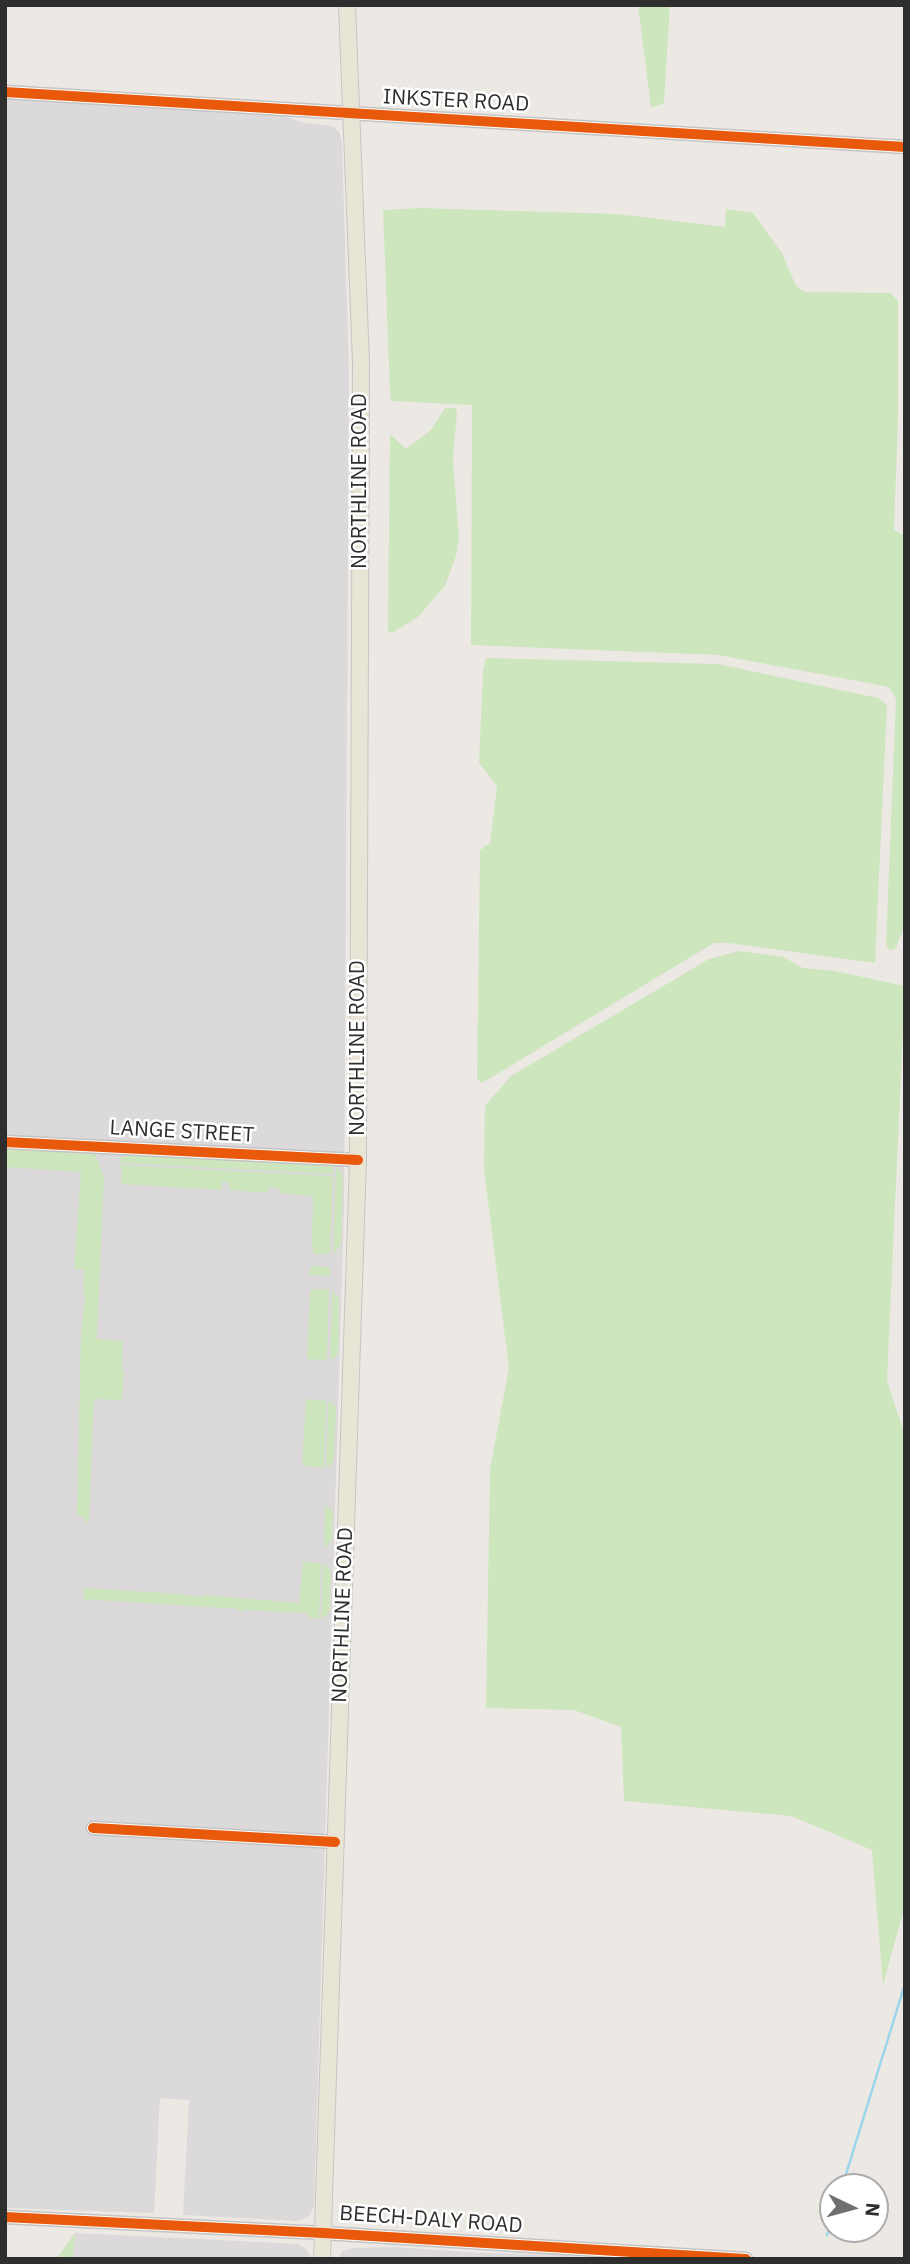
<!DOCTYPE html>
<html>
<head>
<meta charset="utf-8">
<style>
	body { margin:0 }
	#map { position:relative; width:910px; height:2264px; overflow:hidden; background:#ece8e4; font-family:"IBM Plex Sans",sans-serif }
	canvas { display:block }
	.frame { position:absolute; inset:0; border:7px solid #2e2e2e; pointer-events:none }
	.north { position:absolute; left:819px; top:2173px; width:70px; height:70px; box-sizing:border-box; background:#fff; border:2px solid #ababab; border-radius:50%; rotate:95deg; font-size:19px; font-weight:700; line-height:28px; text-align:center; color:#2e2e2e }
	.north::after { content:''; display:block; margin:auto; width:24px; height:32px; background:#706f6e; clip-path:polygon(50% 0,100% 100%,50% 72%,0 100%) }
</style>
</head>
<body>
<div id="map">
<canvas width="910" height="2264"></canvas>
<div class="frame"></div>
<div class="north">N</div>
</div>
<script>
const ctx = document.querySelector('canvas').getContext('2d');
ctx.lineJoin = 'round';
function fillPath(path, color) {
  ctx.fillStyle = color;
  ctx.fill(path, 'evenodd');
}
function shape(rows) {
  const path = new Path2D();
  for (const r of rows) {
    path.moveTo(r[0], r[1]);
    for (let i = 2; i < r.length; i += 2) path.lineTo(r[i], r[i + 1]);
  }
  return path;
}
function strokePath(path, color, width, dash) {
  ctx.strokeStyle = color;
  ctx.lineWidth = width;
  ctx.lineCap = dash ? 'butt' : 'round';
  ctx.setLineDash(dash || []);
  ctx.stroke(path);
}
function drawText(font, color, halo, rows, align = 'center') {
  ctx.font = font + ' "IBM Plex Sans",sans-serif';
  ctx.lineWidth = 5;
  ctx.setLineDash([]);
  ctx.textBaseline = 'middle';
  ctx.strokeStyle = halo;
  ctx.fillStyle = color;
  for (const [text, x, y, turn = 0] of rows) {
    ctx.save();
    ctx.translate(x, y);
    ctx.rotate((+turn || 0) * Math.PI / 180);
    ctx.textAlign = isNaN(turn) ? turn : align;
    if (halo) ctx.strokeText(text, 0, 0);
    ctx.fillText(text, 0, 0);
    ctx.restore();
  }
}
fillPath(shape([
	[5,98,281,115,304,123,333,126,340,133,342,144,349,375,344,1209,314,2207,308,2217,299,2221,183,2215,189,2100,160,2098,154,2213,5,2208],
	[75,2233,298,2244,306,2249,310,2256,308,2259,73,2259],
	[395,2247,479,2253,560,2254,589,2259,338,2259,342,2251,353,2248]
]), '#dcd9db');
fillPath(shape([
	[638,5,670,5,664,103,651,108],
	[420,208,617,214,725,227,726,209,753,213,782,253,796,286,805,292,890,293,898,301,898,417,894,530,905,536,905,924,896,948,890,951,886,945,896,699,889,687,718,655,471,645,472,405,391,401,390,393,383,210],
	[445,408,455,408,457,412,453,460,459,537,456,556,445,586,418,617,392,633,388,632,390,434,406,449,431,430],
	[486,658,718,664,878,698,887,705,875,963,729,943,714,943,482,1083,477,1079,480,850,490,843,497,786,479,763,483,671],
	[739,951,783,957,803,968,835,971,905,986,887,1380,905,1436,905,1905,883,1985,872,1850,791,1816,624,1801,621,1727,574,1710,486,1708,490,1469,509,1368,484,1170,485,1106,511,1076,709,959],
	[5,1148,93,1153,96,1156,104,1177,97,1339,123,1341,122,1369,124,1372,122,1400,94,1399,89,1520,87,1523,83,1517,77,1514,81,1332,85,1297,83,1292,84,1270,74,1269,81,1172,5,1167],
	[130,1155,333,1166,333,1174,119,1163,122,1157],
	[119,1165,333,1176,330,1254,314,1254,312,1248,313,1196,279,1193,279,1188,269,1187,268,1193,229,1190,229,1183,222,1182,221,1190,121,1184,122,1168,119,1167],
	[336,1167,341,1171,343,1178,341,1245,333,1254],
	[311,1266,330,1267,330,1276,309,1275],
	[313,1289,329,1289,327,1360,307,1359,310,1291],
	[332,1290,339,1299,338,1354,335,1358,330,1360],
	[306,1399,326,1401,324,1468,302,1465],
	[328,1401,336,1407,334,1458,332,1464,326,1468],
	[325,1504,333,1512,332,1540,324,1548],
	[303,1562,321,1563,319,1618,310,1618,306,1613,243,1610,240,1614,238,1609,83,1599,84,1588,182,1594,185,1596,188,1594,193,1597,200,1595,201,1598,204,1595,299,1603],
	[323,1563,331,1571,330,1609,328,1614,321,1619],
	[75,2233,73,2259,56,2259]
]), '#cee6be');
strokePath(shape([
	[842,2187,905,1984],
	[827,2235,833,2215]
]), '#99d6ec', 2.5);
const minor = shape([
	[5,92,905,147],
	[5,1142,358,1160],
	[93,1828,335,1842],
	[5,2217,323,2233,746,2259]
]);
const major = shape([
	[322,2259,358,1160,361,363,347,5]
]);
strokePath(minor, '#c5c4c5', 15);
strokePath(major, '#c6c5c4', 18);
strokePath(minor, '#fcfcfb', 12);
strokePath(major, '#e8e4d6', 16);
strokePath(shape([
	[5,92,905,147],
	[5,1142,358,1160],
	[93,1828,335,1842],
	[5,2217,323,2233,746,2259]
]), '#e8590c', 10);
drawText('21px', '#2e2e2e', '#fff', [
	["INKSTER ROAD",456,101,3],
	["NORTHLINE ROAD",360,481,-90],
	["NORTHLINE ROAD",358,1048,-90],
	["LANGE STREET",182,1132,3],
	["NORTHLINE ROAD",343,1615,-88],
	["BEECH-DALY ROAD",431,2220,4]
]);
</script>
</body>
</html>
